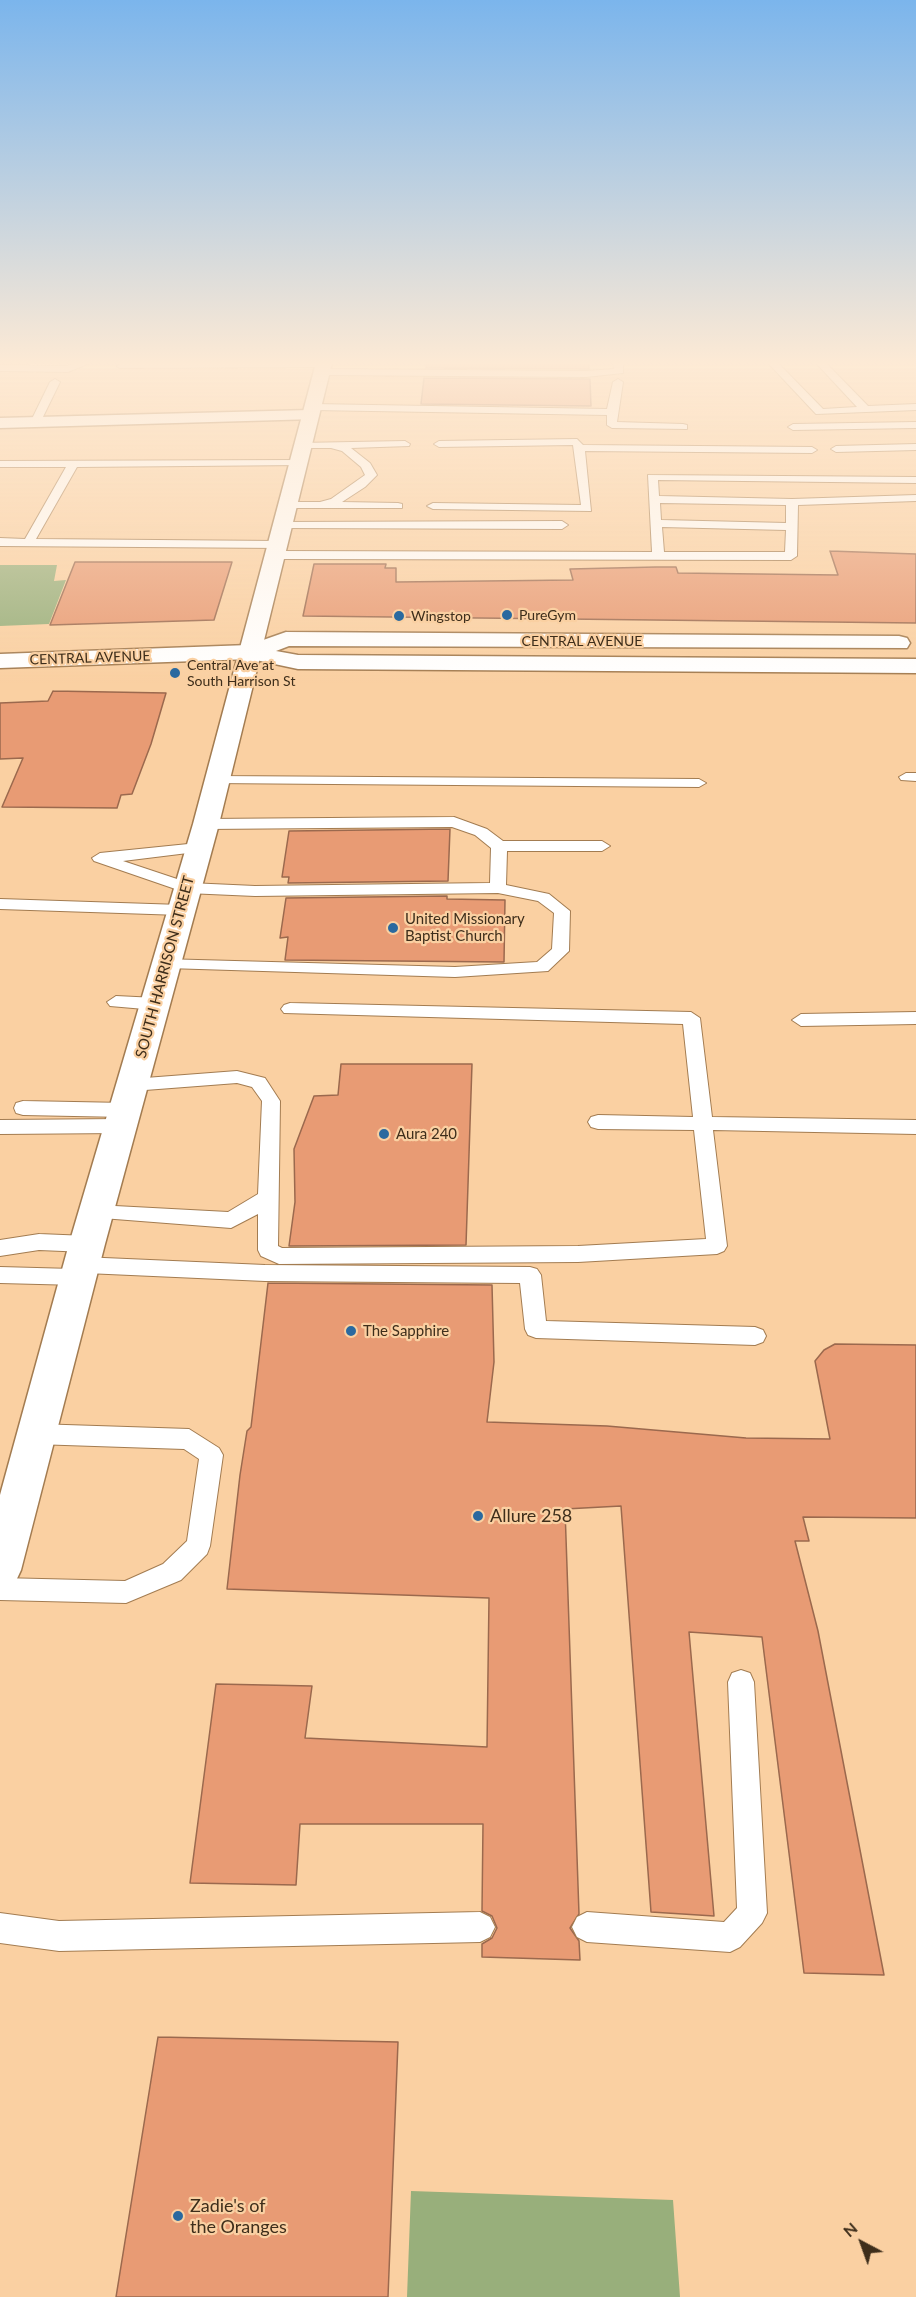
<!DOCTYPE html>
<html>
<head>
<meta charset="utf-8">
<style>
	body { margin:0 }
	#map { position:relative; width:916px; height:2297px; overflow:hidden; background:#fad0a2; font-family:Lato,sans-serif }
	canvas { display:block }
	.north { position:absolute; left:832px; top:2213px; width:60px; height:60px; -webkit-text-stroke:4px #fad0a2; paint-order:stroke; rotate:319deg; font-size:16px; font-weight:700; line-height:24px; text-align:center; color:#3e2e1b }
	.north::after { content:''; display:block; margin:auto; width:21px; height:27px; background:#3e2e1b; clip-path:polygon(50% 0,100% 100%,50% 72%,0 100%) }
</style>
</head>
<body>
<div id="map">
<canvas width="916" height="2297"></canvas>
<div class="north">N</div>
</div>
<script>
const ctx = document.querySelector('canvas').getContext('2d');
ctx.lineJoin = 'round';
function fillPath(path, color) {
  ctx.fillStyle = color;
  ctx.fill(path, 'evenodd');
}
function shape(rows) {
  const path = new Path2D();
  for (const r of rows) {
    path.moveTo(r[0], r[1]);
    for (let i = 2; i < r.length; i += 2) path.lineTo(r[i], r[i + 1]);
  }
  return path;
}
function strokePath(path, color, width, dash) {
  ctx.strokeStyle = color;
  ctx.lineWidth = width;
  ctx.lineCap = dash ? 'butt' : 'round';
  ctx.setLineDash(dash || []);
  ctx.stroke(path);
}
function drawText(font, color, halo, rows, align = 'center') {
  ctx.font = font + ' Lato,sans-serif';
  ctx.lineWidth = 4.5;
  ctx.setLineDash([]);
  ctx.textBaseline = 'middle';
  ctx.strokeStyle = halo;
  ctx.fillStyle = color;
  for (const [text, x, y, turn = 0] of rows) {
    ctx.save();
    ctx.translate(x, y);
    ctx.rotate((+turn || 0) * Math.PI / 180);
    ctx.textAlign = isNaN(turn) ? turn : align;
    if (halo) ctx.strokeText(text, 0, 0);
    ctx.fillText(text, 0, 0);
    ctx.restore();
  }
}
fillPath(shape([
	[0,565,57,565,54,581,66,580,49,624,0,626],
	[411,2191,673,2200,680,2297,407,2297]
]), '#98af7b');
const building = shape([
	[426,363,589,363,589,369,426,368,426,363],
	[424,378,590,379,591,406,421,404,424,378],
	[830,551,916,554,916,623,303,616,314,564,386,564,385,568,396,568,396,582,573,580,570,569,656,567,676,567,678,573,838,575,830,551],
	[75,562,232,562,214,620,50,625,75,562],
	[53,691,166,693,151,744,132,794,121,795,117,808,2,807,23,758,0,759,0,703,48,701,53,691],
	[450,829,448,881,288,883,289,877,282,877,289,831,450,829],
	[447,896,447,899,505,900,504,962,285,960,288,937,280,938,286,898,447,896],
	[341,1064,472,1064,466,1245,289,1246,295,1202,294,1149,314,1096,338,1095,341,1064],
	[268,1283,492,1285,494,1362,487,1422,607,1426,746,1438,830,1439,815,1361,824,1350,835,1344,916,1345,916,1518,803,1517,809,1541,795,1541,818,1631,884,1975,804,1973,762,1637,689,1632,714,1916,651,1912,621,1506,565,1509,579,1914,570,1928,579,1941,580,1960,482,1957,482,1944,492,1938,497,1928,492,1916,482,1911,483,1824,300,1824,296,1885,190,1883,216,1684,312,1686,305,1738,487,1747,489,1598,227,1589,240,1475,247,1431,251,1427,268,1283],
	[158,2037,398,2042,388,2297,116,2297,158,2037]
]);
fillPath(building, '#e89b74');
strokePath(building, '#9b694e', 1.5);
const lane = shape([
	[76,363,90,363,68,372,0,371,0,365,67,366,76,363],
	[122,363,328,363,329,364,324,367,119,368,117,366,122,363],
	[613,363,623,363,623,373,586,377,322,375,317,372,322,369,586,371,614,369,613,363],
	[768,363,778,363,823,409,857,407,816,363,826,363,868,406,916,404,916,410,816,414,768,363],
	[55,379,60,382,40,423,31,425,30,423,50,382,55,379],
	[618,379,623,382,617,422,683,424,687,425,687,429,612,428,607,425,607,415,313,410,308,407,313,404,607,409,613,382,618,379],
	[916,422,916,428,793,430,788,427,793,424,916,422],
	[577,439,583,445,812,447,817,450,812,453,585,451,591,511,433,509,427,506,433,503,581,505,573,445,439,447,434,444,439,441,577,439],
	[405,441,410,444,409,446,351,448,370,463,377,475,365,487,342,502,398,503,402,504,402,508,288,508,282,505,288,502,320,502,331,499,365,475,361,467,342,451,331,448,303,448,298,445,299,443,405,441],
	[916,444,916,450,836,452,831,449,836,446,916,444],
	[299,460,304,463,303,465,77,467,36,539,278,541,284,545,282,548,0,546,0,538,25,539,66,467,0,467,0,461,299,460],
	[648,475,916,477,916,483,658,480,659,496,792,499,916,495,916,501,798,505,797,556,791,560,275,559,269,555,275,551,652,552,648,475],
	[660,503,786,505,786,523,661,520,660,503],
	[662,527,786,530,785,552,664,552,662,527],
	[283,522,562,521,568,525,562,529,279,528,279,524,283,522],
	[906,773,916,773,916,781,901,780,899,777,906,773],
	[216,776,699,779,706,783,699,787,211,783,209,780,211,777,216,776],
	[454,817,487,829,503,841,602,841,610,846,602,851,507,851,506,885,549,894,570,911,569,951,548,971,455,977,167,968,161,967,158,963,161,959,455,967,537,962,552,949,554,913,538,901,498,893,255,896,187,893,94,861,92,858,100,853,198,843,206,848,204,851,123,861,189,883,255,886,490,883,491,848,475,835,452,827,206,829,198,824,206,819,454,817],
	[0,899,181,905,189,910,181,915,0,909,0,899],
	[116,996,156,998,165,1004,156,1010,110,1006,107,1002,116,996],
	[290,1003,691,1012,700,1018,712,1117,916,1120,916,1134,713,1130,727,1246,724,1251,717,1254,578,1262,279,1264,261,1256,258,1250,258,1214,231,1228,89,1217,86,1212,89,1207,96,1205,228,1212,258,1194,262,1101,252,1087,237,1083,132,1091,125,1089,123,1085,125,1081,132,1079,237,1071,265,1078,280,1101,278,1246,282,1248,578,1246,706,1239,694,1130,598,1129,591,1127,588,1122,591,1117,598,1115,693,1117,683,1024,284,1013,281,1009,284,1005,290,1003],
	[916,1012,916,1024,801,1026,792,1020,801,1014,916,1012],
	[23,1101,125,1103,132,1105,135,1110,132,1115,125,1117,23,1115,16,1113,14,1108,16,1103,23,1101],
	[121,1119,128,1121,131,1126,128,1131,121,1133,0,1134,0,1120,121,1119],
	[39,1234,87,1236,94,1239,97,1244,94,1249,87,1252,39,1250,0,1256,0,1240,39,1234],
	[81,1257,265,1265,530,1267,537,1269,541,1275,546,1321,755,1327,763,1330,766,1336,763,1342,755,1345,536,1338,528,1335,525,1329,520,1283,265,1281,86,1273,89,1277,85,1283,78,1285,0,1283,0,1267,73,1269,71,1265,74,1259,81,1257],
	[35,1424,189,1429,219,1448,223,1455,210,1546,207,1554,181,1580,126,1603,0,1600,0,1578,125,1581,163,1564,187,1541,199,1459,184,1449,35,1444,27,1441,23,1434,27,1427,35,1424],
	[741,1670,750,1673,754,1682,767,1913,762,1923,740,1947,730,1952,587,1942,577,1937,572,1927,577,1917,587,1912,724,1922,737,1908,728,1682,732,1673,741,1670],
	[480,1912,490,1917,495,1927,490,1937,480,1942,59,1951,0,1943,0,1913,59,1921,480,1912]
]);
const street = shape([
	[310,410,319,415,316,419,0,428,0,418,310,410]
]);
const secondary = shape([
	[316,363,332,363,219,824,105,1244,21,1570,15,1583,0,1589,0,1495,69,1244,193,824,316,363]
]);
const primary = shape([
	[286,632,899,636,907,638,910,643,907,648,289,646,276,651,298,655,916,659,916,673,298,669,251,659,0,668,0,654,249,645,286,632]
]);
strokePath(lane, '#a37c51', 2);
strokePath(street, '#a37c51', 3);
strokePath(secondary, '#a37c51', 3);
strokePath(primary, '#a37c51', 3);
fillPath(lane, '#fff');
fillPath(street, '#fff');
fillPath(secondary, '#fff');
fillPath(primary, '#fff');
const sky = ctx.createLinearGradient(0, 0, 0, 685);
sky.addColorStop(0, '#7bb5ec');
sky.addColorStop(0.53, '#fdead5');
sky.addColorStop(1, '#fdead500');
ctx.fillStyle = sky;
ctx.fillRect(0, 0, 916, 685);
for (const [x, y, r, color] of [
	[507,615,6,"#2a699f"],
	[399,616,6,"#2a699f"],
	[175,673,6,"#2a699f"],
	[393,928,6,"#2a699f"],
	[384,1134,6,"#2a699f"],
	[351,1331,6,"#2a699f"],
	[478,1516,6,"#2a699f"],
	[178,2216,6,"#2a699f"]
]) {
  const dot = new Path2D();
  dot.arc(x, y, r, 0, 2 * Math.PI);
  ctx.fillStyle = color;
  ctx.fill(dot);
  strokePath(dot, '#fad0a2', 2);
}
drawText('14px', '#3e2e1b', '#fad0a2', [
	["PureGym",519,615],
	["Wingstop",411,616],
	["Central Ave at",187,665],
	["South Harrison St",187,681]
], 'left');
drawText('14px', '#3e2e1b', '#fad0a2', [
	["CENTRAL AVENUE",582,641],
	["CENTRAL AVENUE",90,658,-2]
]);
drawText('15px', '#3e2e1b', '#fad0a2', [
	["United Missionary",405,919],
	["Baptist Church",405,936],
	["Aura 240",396,1134],
	["The Sapphire",363,1331]
], 'left');
drawText('15px', '#3e2e1b', '#fad0a2', [
	["SOUTH HARRISON STREET",165,967,-75]
]);
drawText('18px', '#3e2e1b', '#fad0a2', [
	["Allure 258",490,1516],
	["Zadie's of",190,2206],
	["the Oranges",190,2227]
], 'left');
</script>
</body>
</html>
